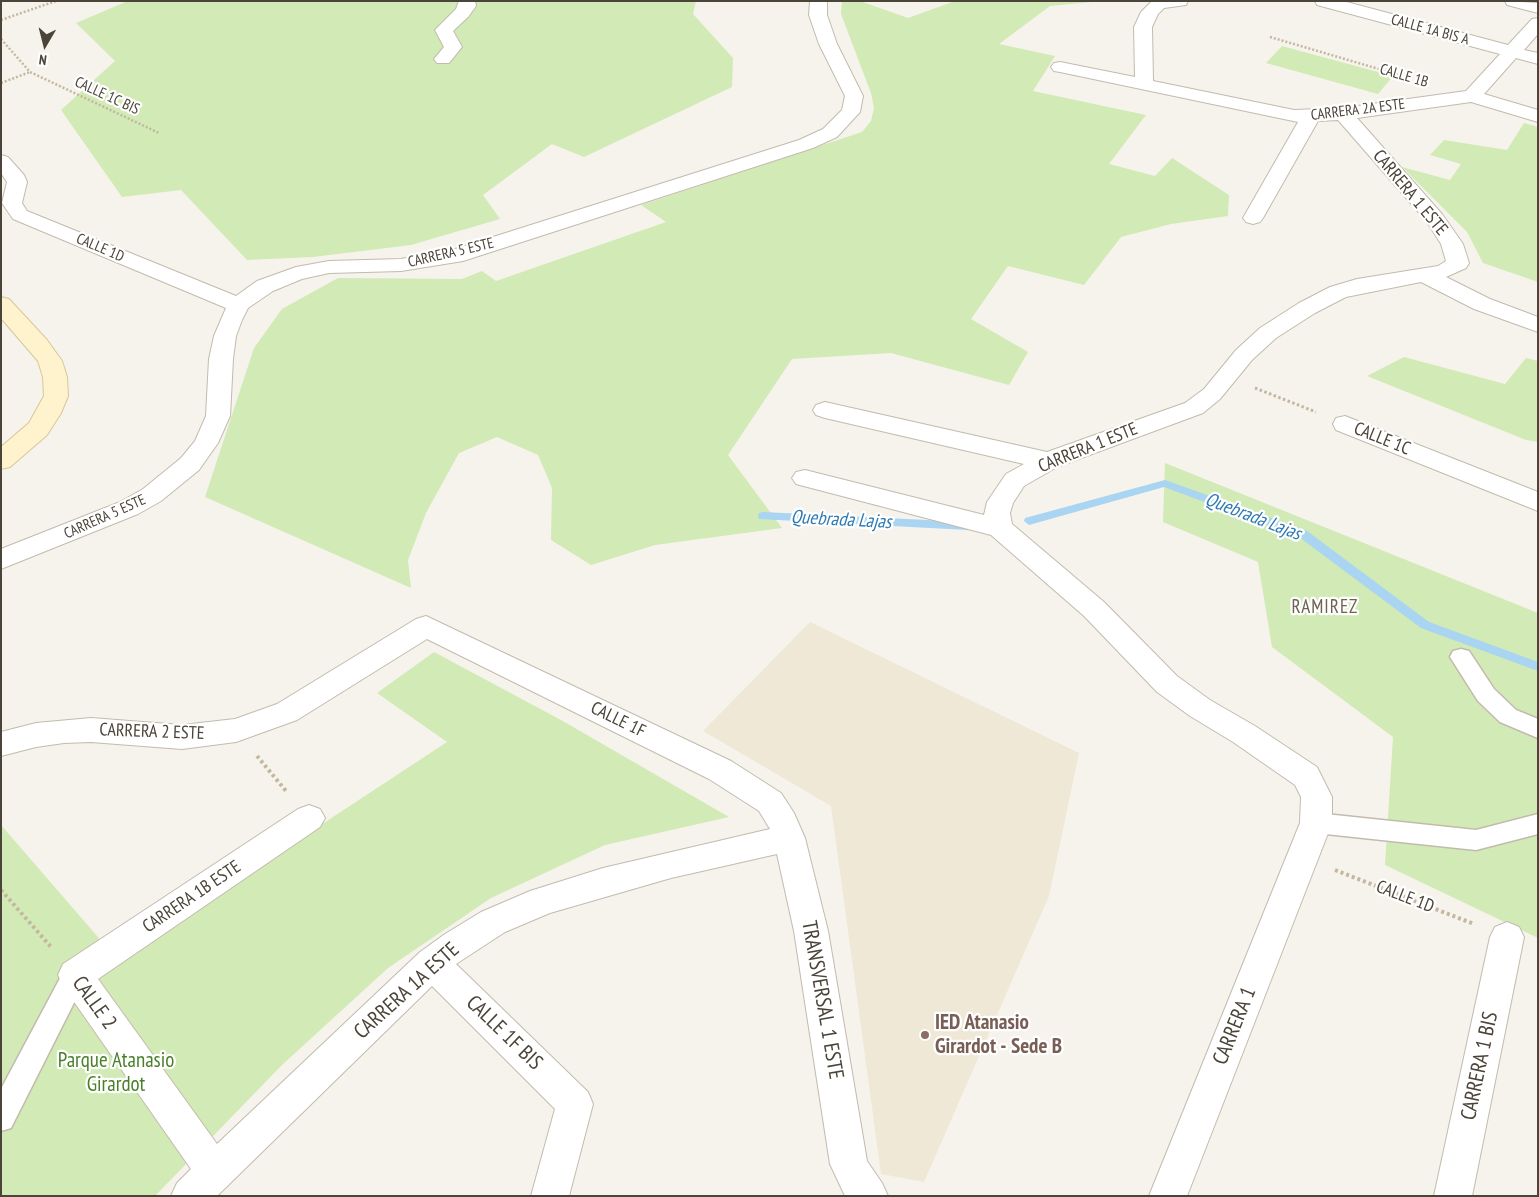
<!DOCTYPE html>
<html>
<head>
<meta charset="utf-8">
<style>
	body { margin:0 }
	#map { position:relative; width:1539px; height:1197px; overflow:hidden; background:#f6f3ec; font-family:"PT Sans Narrow",sans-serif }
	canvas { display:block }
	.frame { position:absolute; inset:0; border:2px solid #4b4439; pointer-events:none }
	.north { position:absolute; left:20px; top:20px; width:50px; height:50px; -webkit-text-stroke:4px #fff; paint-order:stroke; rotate:188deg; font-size:14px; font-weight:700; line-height:20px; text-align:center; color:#4b4439 }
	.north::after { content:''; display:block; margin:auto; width:18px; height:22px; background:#4b4439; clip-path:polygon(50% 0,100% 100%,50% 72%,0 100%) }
</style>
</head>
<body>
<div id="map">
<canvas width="1539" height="1197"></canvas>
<div class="frame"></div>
<div class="north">N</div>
</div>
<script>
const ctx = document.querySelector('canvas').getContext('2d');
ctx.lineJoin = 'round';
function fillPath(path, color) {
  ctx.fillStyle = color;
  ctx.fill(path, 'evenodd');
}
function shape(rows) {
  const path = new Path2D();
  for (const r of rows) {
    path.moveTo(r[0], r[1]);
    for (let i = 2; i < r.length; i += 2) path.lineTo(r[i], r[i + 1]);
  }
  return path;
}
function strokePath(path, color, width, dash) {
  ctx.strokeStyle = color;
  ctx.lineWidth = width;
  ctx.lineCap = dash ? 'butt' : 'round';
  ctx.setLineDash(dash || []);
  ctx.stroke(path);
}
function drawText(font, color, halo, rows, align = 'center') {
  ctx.font = font + ' "PT Sans Narrow",sans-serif';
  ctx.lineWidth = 4.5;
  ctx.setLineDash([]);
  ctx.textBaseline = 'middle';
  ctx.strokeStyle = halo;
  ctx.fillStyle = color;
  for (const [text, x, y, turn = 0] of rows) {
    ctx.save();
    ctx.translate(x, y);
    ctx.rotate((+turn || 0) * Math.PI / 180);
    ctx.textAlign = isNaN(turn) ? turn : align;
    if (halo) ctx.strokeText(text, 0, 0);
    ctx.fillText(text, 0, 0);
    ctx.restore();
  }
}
fillPath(shape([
	[810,622,1079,753,1049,896,924,1182,881,1174,831,806,703,731]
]), '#efe8d6');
fillPath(shape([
	[128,1,696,1,693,14,733,58,732,87,584,157,552,144,483,195,500,219,411,245,313,257,247,260,181,190,122,197,61,110,115,61,76,23],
	[842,1,860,1,908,18,955,1,1102,1,1050,6,999,44,1055,56,1033,91,1146,115,1109,164,1155,176,1172,158,1229,195,1228,216,1171,224,1121,237,1084,285,1008,266,971,319,1028,352,1009,385,891,353,792,359,728,455,782,528,655,545,591,565,551,540,552,488,538,455,497,437,459,453,426,513,408,560,411,588,205,497,254,348,282,309,338,278,462,279,482,271,496,281,666,222,641,205,862,132,871,121,874,108,871,93,841,14],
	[1282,46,1393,76,1378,94,1266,63],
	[1524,123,1538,127,1538,282,1483,263,1467,232,1402,167,1450,180,1461,164,1430,155,1444,140,1507,150],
	[1404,357,1505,384,1526,358,1538,361,1538,442,1526,440,1367,376],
	[1165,463,1538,613,1538,938,1385,865,1393,737,1272,647,1258,562,1163,522],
	[434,652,561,720,729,817,605,845,491,898,388,968,282,1065,155,1196,1,1196,1,825,117,959,447,742,377,693]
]), '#d2eab5');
fillPath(shape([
	[1165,480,1307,531,1429,622,1538,662,1538,671,1421,628,1299,537,1164,487,1029,525,1024,521,1025,518,1165,480],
	[763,512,968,522,973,526,968,530,759,519,758,516,759,513,763,512]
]), '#a9d4f2');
const lane = shape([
	[1461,649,1469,651,1494,689,1516,710,1538,719,1538,738,1500,722,1478,701,1450,657,1453,651,1461,649],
	[1316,813,1476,830,1538,814,1538,834,1476,850,1316,833,1307,830,1304,823,1307,816,1316,813],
	[75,963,84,967,88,975,11,1128,1,1131,1,1089,66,967,75,963]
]);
const street = shape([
	[459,1,475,1,476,6,468,17,453,31,462,47,449,63,437,63,434,59,444,47,435,30,456,9,459,1],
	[810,1,827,1,827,15,837,44,863,96,860,112,837,137,813,148,463,261,401,271,329,273,302,279,273,291,248,308,242,320,236,336,233,359,230,416,218,443,199,470,161,501,138,514,1,569,1,549,120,502,143,489,181,458,195,441,206,416,209,359,214,336,226,308,13,219,2,203,7,182,1,173,1,155,8,157,24,175,27,182,22,203,27,211,236,296,257,281,296,267,329,261,401,259,452,250,799,140,823,129,842,110,845,96,819,44,809,15,810,1],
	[1152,1,1188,1,1186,5,1164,8,1158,14,1152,27,1153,81,1294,110,1343,108,1466,91,1500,54,1317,5,1315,1,1343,1,1508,45,1532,19,1538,18,1538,34,1524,50,1538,53,1538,64,1516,58,1484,94,1538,110,1538,122,1471,102,1357,118,1442,214,1463,244,1469,263,1466,268,1446,277,1490,299,1538,317,1538,332,1474,309,1421,282,1346,297,1315,313,1276,338,1252,360,1220,399,1203,413,1057,467,1024,486,1013,503,1010,513,1012,524,1104,602,1177,676,1210,700,1255,726,1317,767,1332,797,1332,823,1187,1196,1149,1196,1300,823,1301,797,1295,785,1233,742,1190,716,1157,692,1084,616,991,535,796,484,792,478,796,472,805,470,984,515,987,502,1006,474,1024,464,825,418,816,415,813,410,816,405,825,402,1047,452,1185,403,1204,389,1236,350,1260,328,1299,303,1330,287,1357,279,1438,266,1446,261,1441,244,1427,222,1338,120,1318,121,1263,218,1260,222,1253,224,1246,222,1243,218,1298,122,1060,72,1054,71,1051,67,1054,63,1060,62,1135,77,1134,27,1141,12,1152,1],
	[1505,1,1538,3,1538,13,1507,5,1505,1],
	[1345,416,1538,492,1538,511,1336,430,1333,424,1336,418,1345,416],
	[426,616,731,761,781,793,794,813,805,838,828,931,867,1161,882,1183,888,1196,845,1196,830,1164,794,931,777,854,671,878,550,913,505,932,456,964,588,1092,593,1104,569,1196,531,1196,555,1109,432,986,217,1196,171,1196,177,1183,191,1169,63,986,58,975,63,964,298,809,309,805,320,809,325,818,320,827,98,979,217,1144,420,952,445,934,481,912,530,891,603,868,770,829,759,811,709,779,427,639,297,720,236,742,182,749,91,742,64,743,36,747,1,756,1,732,36,723,91,718,182,725,235,719,277,704,416,619,426,616],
	[1507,922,1519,927,1524,937,1472,1196,1434,1196,1490,937,1495,927,1507,922]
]);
const secondary = shape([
	[1,297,9,299,47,340,62,361,67,377,68,396,61,413,47,435,10,467,1,469,1,447,29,423,44,396,43,377,38,361,1,318,1,297]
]);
strokePath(lane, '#c2bbae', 3);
strokePath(street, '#c2bbae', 2);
strokePath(secondary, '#d6c79b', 2);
strokePath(shape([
	[1,20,56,1],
	[1270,37,1406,77],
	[1,39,30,72,159,133],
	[1,83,30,72]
]), '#c4b79f', 2.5, [2, 2]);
strokePath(shape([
	[1255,388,1316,412]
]), '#c4b79f', 3, [2.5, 2.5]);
strokePath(shape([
	[257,756,286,791],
	[1335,870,1474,924],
	[1,890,52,948]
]), '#c4b79f', 4, [3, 3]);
fillPath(lane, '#fff');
fillPath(street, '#fff');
fillPath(secondary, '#fff3cd');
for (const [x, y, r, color] of [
	[925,1035,5,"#8d6e63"]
]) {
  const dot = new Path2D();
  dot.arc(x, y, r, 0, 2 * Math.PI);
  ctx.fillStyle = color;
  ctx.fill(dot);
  strokePath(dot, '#fff', 2);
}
drawText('15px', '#4b4439', '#fff', [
	["CALLE 1A BIS A",1430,30,15],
	["CALLE 1B",1404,76,16],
	["CALLE 1C BIS",107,96,25],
	["CARRERA 2A ESTE",1358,110,-7],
	["CALLE 1D",100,248,23],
	["CARRERA 5 ESTE",451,253,-13],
	["CARRERA 5 ESTE",105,517,-24]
]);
drawText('18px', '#4b4439', '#fff', [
	["CARRERA 1 ESTE",1410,193,50],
	["CALLE 1C",1382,439,22],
	["CARRERA 1 ESTE",1088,448,-22],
	["CALLE 1F",618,720,26],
	["CARRERA 2 ESTE",152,732,2],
	["CARRERA 1B ESTE",192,897,-34],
	["CALLE 1D",1405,897,21]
]);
drawText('italic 19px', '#2e7ab2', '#fff', [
	["Quebrada Lajas",1253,517,21],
	["Quebrada Lajas",841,520,3]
]);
ctx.letterSpacing = '1px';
drawText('19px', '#6e6250', '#fff', [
	["RAMIREZ",1325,608]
]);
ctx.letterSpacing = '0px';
drawText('21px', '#4b4439', '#fff', [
	["CARRERA 1A ESTE",407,991,-42],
	["TRANSVERSAL 1 ESTE",822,1000,80],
	["CALLE 2",94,1003,54],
	["CARRERA 1",1235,1026,-68],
	["CALLE 1F BIS",504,1033,44],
	["CARRERA 1 BIS",1480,1066,-78]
]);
drawText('bold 21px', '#785e54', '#fff', [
	["IED Atanasio",935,1023],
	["Girardot - Sede B",935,1047]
], 'left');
drawText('21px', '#4a7f2a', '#fff', [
	["Parque Atanasio",116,1061],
	["Girardot",116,1085]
]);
</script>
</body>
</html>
